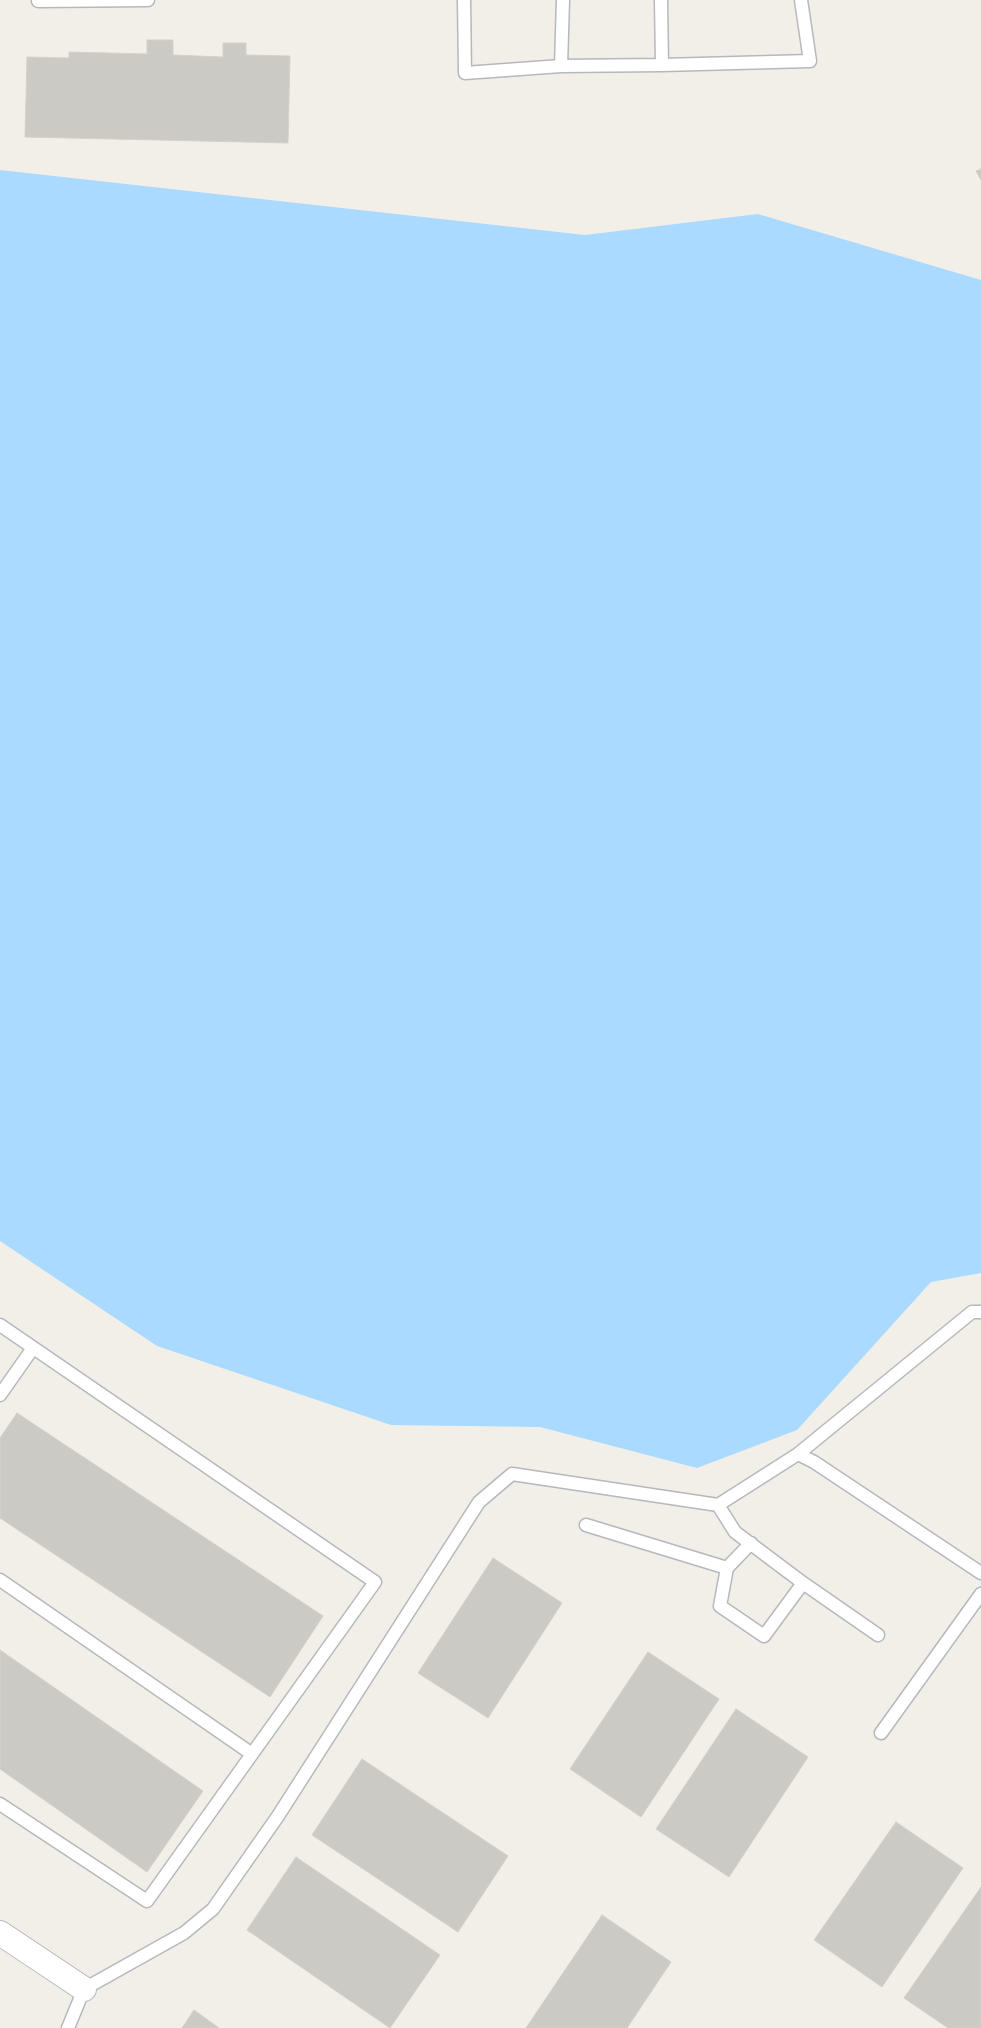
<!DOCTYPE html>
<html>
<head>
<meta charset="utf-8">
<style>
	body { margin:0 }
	canvas { display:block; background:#f1efe8 }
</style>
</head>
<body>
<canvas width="981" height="2028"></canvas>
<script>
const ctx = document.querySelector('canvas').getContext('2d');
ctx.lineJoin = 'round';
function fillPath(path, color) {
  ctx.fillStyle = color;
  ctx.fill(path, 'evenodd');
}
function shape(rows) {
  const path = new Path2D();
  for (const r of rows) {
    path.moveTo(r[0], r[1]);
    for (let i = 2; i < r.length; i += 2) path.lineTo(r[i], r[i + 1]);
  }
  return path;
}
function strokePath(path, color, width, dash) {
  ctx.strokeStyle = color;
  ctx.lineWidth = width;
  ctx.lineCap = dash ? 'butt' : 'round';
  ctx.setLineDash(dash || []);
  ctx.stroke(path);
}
fillPath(shape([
	[0,170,585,235,758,214,981,280,981,1273,931,1282,797,1430,697,1468,540,1427,391,1425,157,1346,0,1241]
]), '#aadaff');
const building = shape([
	[147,40,173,40,173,55,223,57,223,43,246,43,246,55,290,56,288,143,25,137,27,57,69,58,69,52,147,54,147,40],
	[981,169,981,180,976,171,981,169],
	[17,1413,323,1616,270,1697,0,1518,0,1438,17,1413],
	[493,1558,562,1603,488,1718,418,1673,493,1558],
	[0,1650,203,1791,147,1872,0,1769,0,1650],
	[648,1652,719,1699,641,1817,570,1769,648,1652],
	[736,1709,808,1757,729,1877,656,1829,736,1709],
	[362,1759,508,1856,458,1932,312,1835,362,1759],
	[896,1822,963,1868,882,1987,814,1940,896,1822],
	[296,1857,440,1955,390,2028,247,1930,296,1857],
	[981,1887,981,2028,948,2028,904,1998,981,1887],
	[602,1915,671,1962,627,2028,526,2028,602,1915],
	[194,2010,219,2028,182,2028,194,2010]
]);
fillPath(building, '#cccac5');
strokePath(building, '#d6d1c6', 1);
const lane = shape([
	[464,0,465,73,561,66],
	[563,0,561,66,662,65,661,0],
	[38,1,148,0],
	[662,65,810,61,801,0],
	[0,1325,375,1582,147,1901,0,1804],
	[0,1395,33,1348],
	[798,1454,814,1462,981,1573],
	[718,1505,735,1532,803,1583,878,1635],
	[586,1525,727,1568,751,1543],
	[727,1568,720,1606,764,1636,803,1583],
	[0,1580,252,1754],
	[881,1733,981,1594],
	[68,2028,84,1989,184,1933,213,1909,278,1816,479,1502,512,1474,718,1505,798,1454,972,1312,981,1312]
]);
const street = shape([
	[0,1933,84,1989]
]);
strokePath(lane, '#b5b8bc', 15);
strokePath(street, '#b5b8bc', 26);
strokePath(lane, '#fff', 12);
strokePath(street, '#fff', 24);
</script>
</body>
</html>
